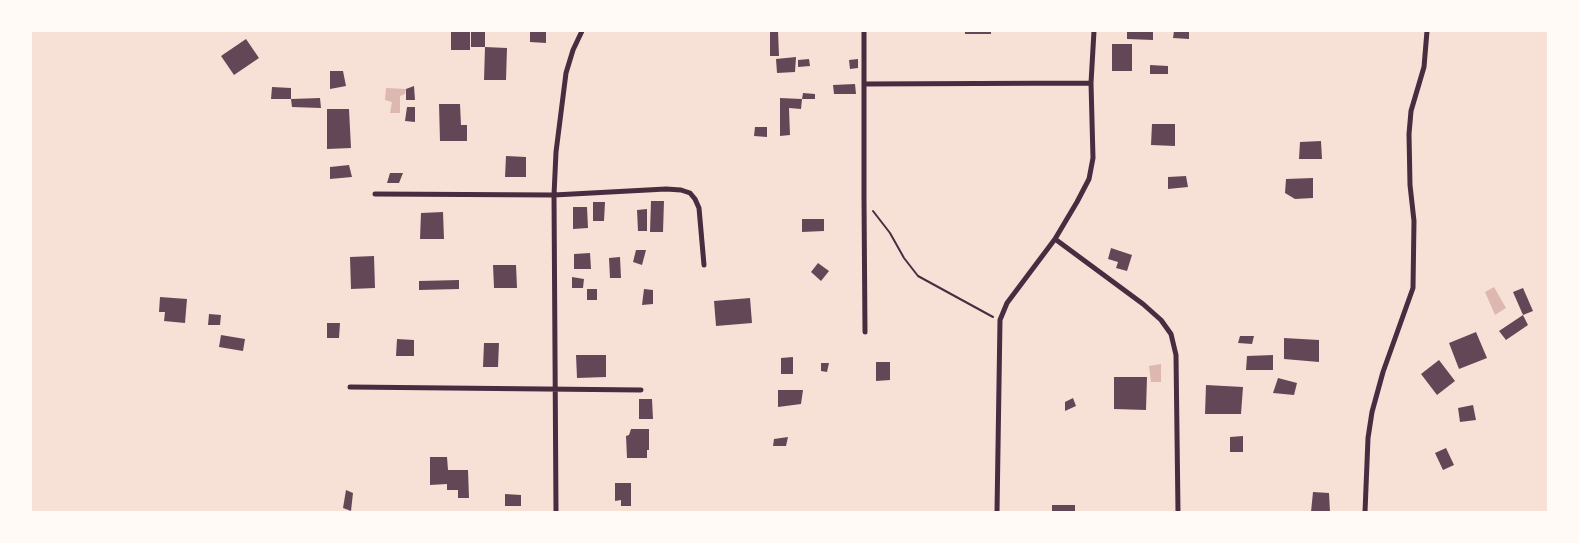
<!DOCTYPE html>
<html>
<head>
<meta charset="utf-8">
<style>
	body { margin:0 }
	#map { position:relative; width:1579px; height:543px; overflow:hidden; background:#f7e1d7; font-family:Karla,sans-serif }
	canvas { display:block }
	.frame { position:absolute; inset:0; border:32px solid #fffaf5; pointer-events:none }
</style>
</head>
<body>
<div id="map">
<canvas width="1579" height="543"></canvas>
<div class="frame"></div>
</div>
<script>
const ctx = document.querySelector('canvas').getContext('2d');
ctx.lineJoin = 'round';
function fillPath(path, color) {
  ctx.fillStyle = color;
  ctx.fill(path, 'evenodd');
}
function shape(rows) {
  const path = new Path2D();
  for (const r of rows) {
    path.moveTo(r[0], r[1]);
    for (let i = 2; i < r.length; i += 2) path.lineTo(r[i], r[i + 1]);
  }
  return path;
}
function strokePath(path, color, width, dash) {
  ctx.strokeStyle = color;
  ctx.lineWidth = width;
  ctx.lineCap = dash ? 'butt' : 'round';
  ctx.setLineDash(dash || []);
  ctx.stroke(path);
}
fillPath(shape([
	[386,88,406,89,405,94,400,96,400,113,390,113,392,102,385,100],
	[1494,287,1506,308,1495,315,1485,292],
	[1161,364,1161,382,1151,382,1149,366]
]), '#dcb8b0');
fillPath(shape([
	[451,31,470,31,470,50,451,50],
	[471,31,485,31,485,47,471,47],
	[530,31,546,32,546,43,530,42],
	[770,31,778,31,779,56,770,56],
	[965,31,991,31,991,34,965,34],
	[1127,31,1153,31,1153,40,1127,39],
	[1174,31,1189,31,1189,39,1173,38],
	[246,39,259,58,234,75,221,56],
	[1112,44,1132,44,1132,71,1112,71],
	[485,47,507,48,506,80,484,80],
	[796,57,795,72,777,73,776,59],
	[809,59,810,66,798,67,798,60],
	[858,59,858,68,850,69,849,60],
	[1150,65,1168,66,1168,74,1150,74],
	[330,71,343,71,346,86,330,89],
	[855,84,856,94,834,94,833,85],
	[414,86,415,100,406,100,406,89],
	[272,87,291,88,291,99,271,99],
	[803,93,815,94,815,99,802,99,801,109,789,108,790,135,780,136,780,98,802,99],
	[320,98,321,108,292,107,291,99],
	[439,104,460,104,461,125,467,125,467,141,440,141],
	[407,107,415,107,415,122,405,121],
	[327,109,349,109,351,148,327,149],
	[1152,124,1175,124,1175,146,1151,145],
	[755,127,767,127,767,137,754,136],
	[1321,141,1322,159,1299,159,1300,142],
	[506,156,526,157,526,177,505,177],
	[349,165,352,177,330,179,330,167],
	[390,173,403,173,399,183,387,183],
	[1186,176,1188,187,1168,189,1168,177],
	[1313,178,1313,198,1295,199,1285,193,1286,179],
	[651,201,664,201,663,232,650,232],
	[593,202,605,202,604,221,593,221],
	[573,207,587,207,588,228,573,229],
	[647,209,647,231,638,231,637,210],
	[443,212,444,239,420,239,421,213],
	[802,219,824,219,824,231,802,232],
	[1111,248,1132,255,1127,271,1116,268,1118,262,1108,259],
	[636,250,646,250,642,265,633,262],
	[590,253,591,269,574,269,574,254],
	[374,256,375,288,351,289,350,257],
	[620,257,621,278,610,278,609,258],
	[818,263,829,271,821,281,811,272],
	[493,265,516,265,517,288,494,288],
	[572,277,584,279,583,288,572,288],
	[459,280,459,289,419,290,419,281],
	[1523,288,1533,311,1523,315,1528,325,1506,340,1499,331,1523,315,1513,292],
	[587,289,597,289,597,300,587,300],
	[644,289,653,290,653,304,642,305],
	[160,297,187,299,185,323,164,321,165,312,159,312],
	[750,298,752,323,716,326,714,301],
	[209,314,221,315,220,325,208,325],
	[327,323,340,323,339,338,327,338],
	[1476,332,1487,358,1459,369,1449,343],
	[221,335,245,339,243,351,219,347],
	[1240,336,1254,336,1252,344,1238,343],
	[1284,338,1319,340,1319,362,1284,359],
	[397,339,414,340,414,356,396,356],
	[484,343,499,343,498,367,483,367],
	[576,355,606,355,606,377,577,378],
	[1273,355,1273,370,1246,370,1247,356],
	[793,357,793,374,781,374,781,358],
	[1439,360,1455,381,1437,395,1421,374],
	[876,362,890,362,890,380,876,381],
	[821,363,829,363,827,372,821,371],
	[1114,377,1147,377,1146,410,1114,409],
	[1278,378,1297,383,1294,395,1273,393],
	[1206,385,1243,387,1241,414,1205,414],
	[778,390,803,390,801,404,778,407],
	[1073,398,1076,406,1065,411,1065,402],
	[639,399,652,399,653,419,639,419],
	[1473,405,1476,420,1460,422,1458,408],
	[631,429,649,429,649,450,647,450,647,458,627,458,626,436,629,435],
	[1243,436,1243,452,1230,452,1230,437],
	[788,437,786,446,773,446,774,439],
	[1446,448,1454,465,1443,470,1435,453],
	[430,457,447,457,448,470,468,470,469,498,458,498,458,490,447,490,447,484,430,485],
	[615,483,631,483,631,506,621,506,621,500,615,501],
	[346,490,353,493,351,511,343,508],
	[1313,492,1329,493,1330,512,1311,512],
	[505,494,521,495,521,506,505,506],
	[1052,505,1075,505,1075,512,1052,512]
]), '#644757');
strokePath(shape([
	[873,211,890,233,904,258,918,276,993,317]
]), '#4a2c40', 2);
strokePath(shape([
	[864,31,864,199,865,332],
	[864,84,1091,83],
	[375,194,554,195,666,189,681,190,690,193,695,199,699,208,704,265],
	[1055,239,1143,304,1161,320,1171,334,1176,355,1178,512],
	[350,387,641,390],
	[556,512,554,195,556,152,566,73,573,50,582,31],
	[997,512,1000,320,1007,303,1055,239,1077,202,1089,179,1093,158,1091,83,1094,31],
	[1365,512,1368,438,1372,412,1383,372,1413,288,1414,221,1410,185,1409,134,1411,111,1424,67,1427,31]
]), '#4a2c40', 5);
</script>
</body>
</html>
